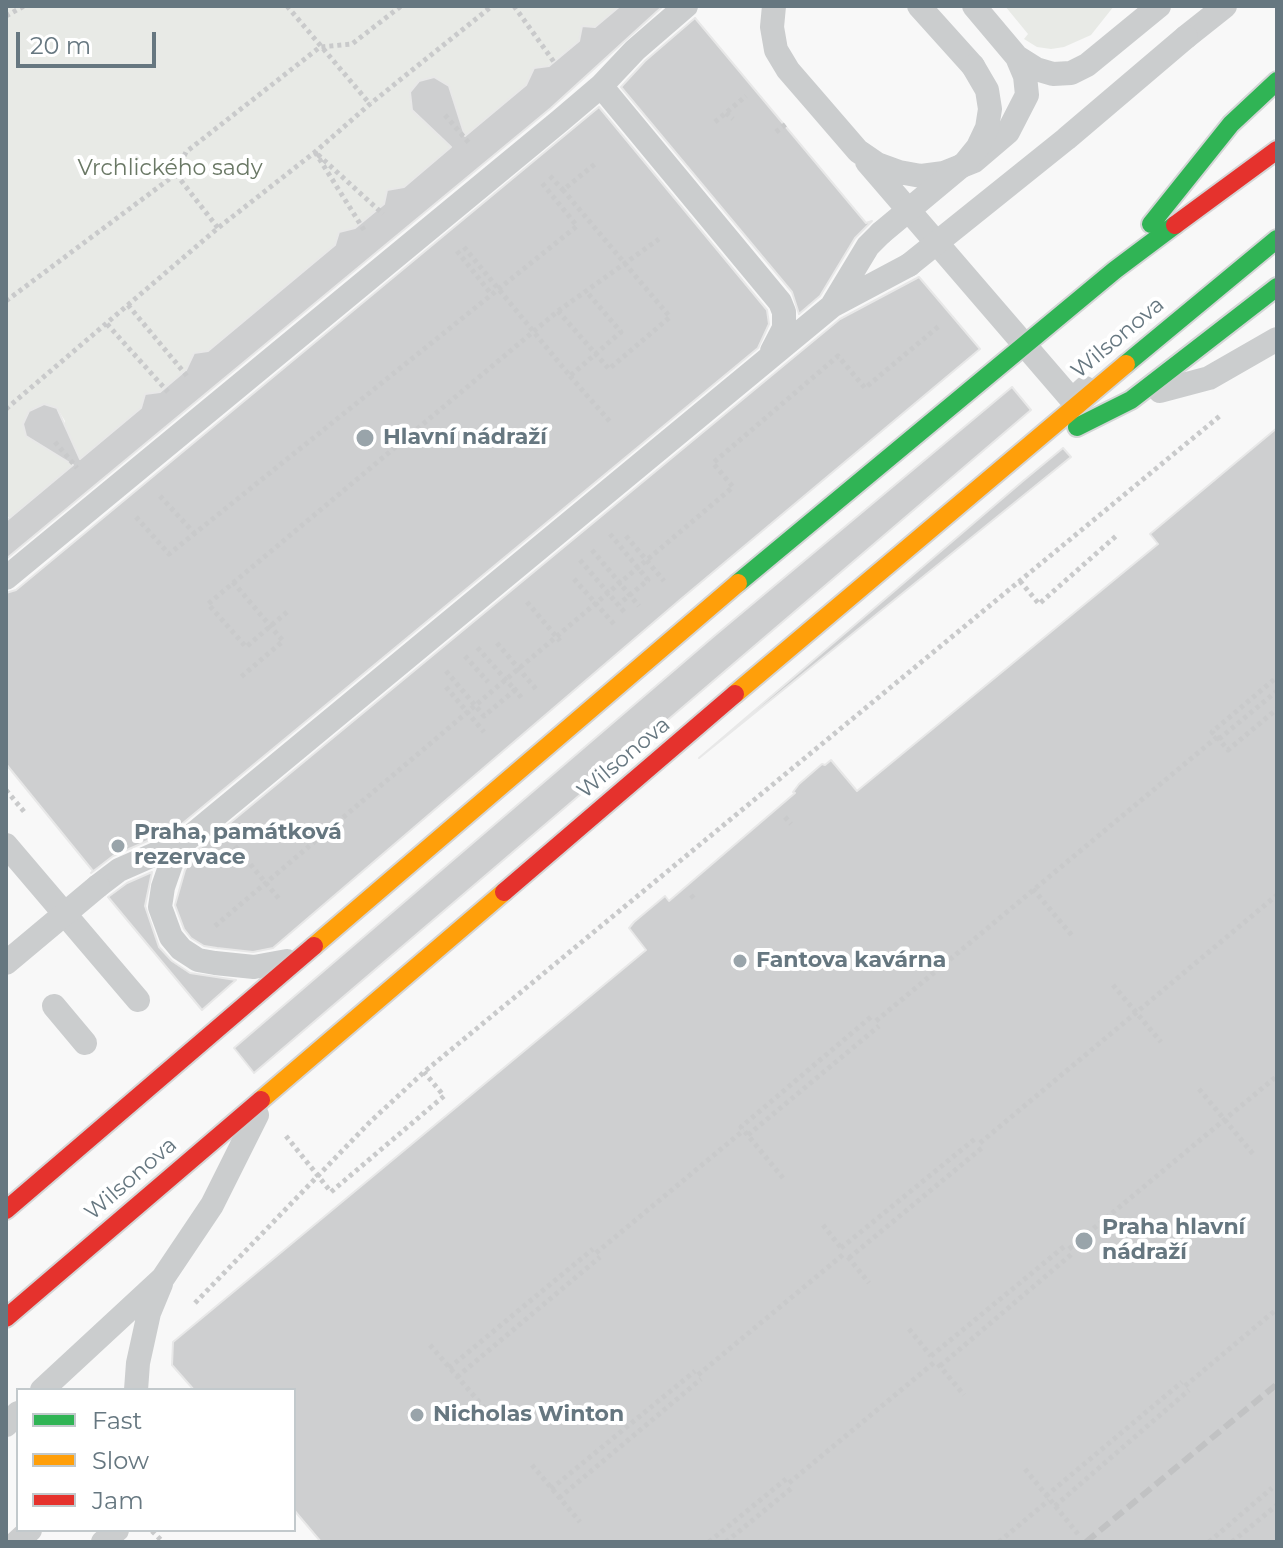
<!DOCTYPE html>
<html>
<head>
<meta charset="utf-8">
<style>
	body { margin:0 }
	#map { position:relative; width:1283px; height:1548px; overflow:hidden; background:#f8f8f8; font-family:Montserrat,sans-serif }
	canvas { display:block }
	.frame { position:absolute; inset:0; border:8px solid #667780; pointer-events:none }
	.legend { position:absolute; left:16px; top:1388px; width:280px; height:144px; box-sizing:border-box; background:#fff; border:2px solid #c2c9cc; margin:0; padding:10px 14px; list-style:none; font-size:24px; color:#667780 }
	.legend li { display:flex; align-items:center; gap:16px; height:40px }
	.legend b { width:40px; border:2px solid #c2c9cc }
	.scale { position:absolute; left:16px; top:32px; width:140px; height:36px; box-sizing:border-box; border:4px solid #667780; border-top:0; padding-left:10px; font-size:24px; line-height:28px; white-space:nowrap; color:#667780; -webkit-text-stroke:6px #fff; paint-order:stroke }
</style>
</head>
<body>
<div id="map">
<canvas width="1283" height="1548"></canvas>
<div class="frame"></div>
<ul class="legend">
<li><b style="height:10px;background:#30b455"></b>Fast</li>
<li><b style="height:10px;background:#ff9f0a"></b>Slow</li>
<li><b style="height:10px;background:#e5322d"></b>Jam</li>
</ul>
<div class="scale">20 m</div>
</div>
<script>
const ctx = document.querySelector('canvas').getContext('2d');
ctx.lineJoin = 'round';
function fillPath(path, color) {
  ctx.fillStyle = color;
  ctx.fill(path, 'evenodd');
}
function shape(rows) {
  const path = new Path2D();
  for (const r of rows) {
    path.moveTo(r[0], r[1]);
    for (let i = 2; i < r.length; i += 2) path.lineTo(r[i], r[i + 1]);
  }
  return path;
}
function strokePath(path, color, width, dash) {
  ctx.strokeStyle = color;
  ctx.lineWidth = width;
  ctx.lineCap = dash ? 'butt' : 'round';
  ctx.setLineDash(dash || []);
  ctx.stroke(path);
}
function drawText(font, color, halo, rows, align = 'center') {
  ctx.font = font + ' Montserrat,sans-serif';
  ctx.lineWidth = 8;
  ctx.setLineDash([]);
  ctx.textBaseline = 'middle';
  ctx.strokeStyle = halo;
  ctx.fillStyle = color;
  for (const [text, x, y, turn = 0] of rows) {
    ctx.save();
    ctx.translate(x, y);
    ctx.rotate((+turn || 0) * Math.PI / 180);
    ctx.textAlign = isNaN(turn) ? turn : align;
    if (halo) ctx.strokeText(text, 0, 0);
    ctx.fillText(text, 0, 0);
    ctx.restore();
  }
}
fillPath(shape([
	[6,6,620,6,593,29,583,28,582,38,544,69,539,67,534,69,533,79,350,233,340,232,337,237,339,242,204,354,195,354,194,364,156,395,151,393,145,395,145,405,10,518,6,515],
	[434,77,450,88,452,102,427,120,414,112,410,100,410,92,419,81],
	[44,404,57,408,65,421,64,430,43,445,30,439,23,424,29,411],
	[1005,6,1114,6,1091,35,1064,47,1051,49,1037,47,1024,39,1028,34]
]), '#e8eae6');
const building = shape([
	[620,6,663,6,551,108,6,559,6,521,73,465,26,436,23,424,29,411,44,404,57,408,80,459,141,408,145,394,160,392,186,370,194,353,208,351,335,245,339,232,355,228,384,204,387,190,404,187,451,147,412,110,410,92,419,81,434,77,449,86,465,136,526,85,534,68,549,66,579,41,582,26,595,27,620,6],
	[695,18,866,223,872,221,855,238,820,296,799,314,792,292,621,87,645,61,695,18],
	[599,107,767,310,769,324,758,348,177,828,113,856,91,873,93,871,6,764,6,593,16,590,599,107],
	[919,277,980,349,681,599,273,948,253,952,217,948,204,946,191,938,184,929,175,905,185,870,196,851,840,319,919,277],
	[1012,387,1031,410,254,1073,234,1048,713,637,1012,387],
	[1277,428,1277,1542,321,1542,294,1510,294,1390,194,1390,172,1365,173,1342,646,950,629,928,634,922,665,896,669,901,795,793,793,792,799,784,822,764,825,765,831,760,857,791,1158,544,1150,534,1277,428],
	[1063,448,1071,457,699,758,1023,481,1063,448],
	[152,872,145,906,159,947,172,961,190,973,236,980,202,1010,108,897,127,883,152,872]
]);
fillPath(building, '#cecfd0');
strokePath(building, '#e8e8e8', 2);
const fast = shape([
	[1151,224,1231,124,1277,81],
	[1126,364,1277,239],
	[1077,427,1131,400,1277,287],
	[738,583,1115,270,1175,225]
]);
const slow = shape([
	[735,694,1126,364],
	[314,946,738,583],
	[261,1100,504,892]
]);
const jam = shape([
	[1175,225,1277,150],
	[504,892,735,694],
	[6,1210,314,946],
	[6,1318,261,1100]
]);
strokePath(fast, '#d4d5d6', 22);
strokePath(slow, '#d4d5d6', 22);
strokePath(jam, '#d4d5d6', 22);
strokePath(shape([
	[287,6,370,104],
	[514,6,554,62],
	[6,16,24,6],
	[726,113,733,119],
	[445,115,469,143],
	[715,122,746,96],
	[776,132,786,124],
	[176,174,218,228],
	[550,176,563,190],
	[364,230,315,152,383,214],
	[464,247,570,376,621,332,586,291],
	[457,251,492,295],
	[6,301,176,174,186,152,320,47,352,44,401,6],
	[128,305,187,376],
	[558,311,609,369,670,317,563,190,595,164],
	[107,324,168,392],
	[570,376,612,424],
	[6,409,218,228,315,152,370,104,492,6],
	[55,442,77,468],
	[160,496,195,534],
	[136,517,169,554,577,226,542,183],
	[610,534,648,580,619,604],
	[626,536,664,581],
	[592,550,639,606],
	[580,560,626,614],
	[574,579,614,624],
	[1020,581,1039,604,1116,536],
	[233,582,283,641,241,677],
	[527,602,560,641],
	[287,612,246,647,208,604,558,311,659,239],
	[497,643,536,689],
	[465,656,488,682],
	[446,671,484,716,515,690,476,646],
	[446,687,484,732],
	[514,688,523,700],
	[1217,737,1228,750,1277,709],
	[1219,739,1277,691],
	[6,790,26,814],
	[785,817,791,824],
	[235,846,280,900],
	[1033,889,1074,938],
	[691,895,696,901],
	[215,926,733,487,713,463,838,356,865,388,939,326],
	[1113,985,1161,1042],
	[876,1021,1217,737,1212,732,1277,677],
	[1199,1089,1254,1155],
	[748,1135,879,1026],
	[286,1136,331,1192,444,1096,424,1072],
	[980,1143,1277,895],
	[783,1178,741,1127,872,1016],
	[823,1225,842,1249],
	[841,1248,976,1138],
	[1069,1249,1277,1076],
	[596,1253,744,1130],
	[848,1257,869,1283],
	[849,1258,983,1147],
	[195,1303,371,1121,424,1072,1221,415],
	[909,1329,931,1356],
	[430,1345,493,1418],
	[931,1356,1066,1245],
	[938,1364,964,1395],
	[940,1366,1073,1253],
	[449,1368,593,1249],
	[698,1375,845,1253],
	[457,1377,600,1257],
	[1185,1386,1277,1309],
	[532,1465,580,1522],
	[1025,1469,1078,1534],
	[789,1483,936,1361],
	[551,1489,695,1371],
	[1046,1496,1182,1382],
	[559,1498,701,1379],
	[1055,1506,1189,1390],
	[152,1531,163,1542],
	[709,1542,786,1479],
	[726,1542,793,1487],
	[999,1542,1049,1500],
	[1209,1542,1272,1488],
	[1232,1542,1277,1505]
]), '#c9cacb', 5, [4, 4]);
strokePath(shape([
	[774,6,772,27,776,50,788,70,814,100,858,151,877,164,899,172,921,176,944,173,974,161,1008,132,1027,95,1025,76,1017,57,974,6],
	[919,6,973,66],
	[1186,37,1225,6],
	[1017,57,1036,69,1053,74,1071,73,1087,65,1159,6],
	[601,86,780,302,784,312,784,328,772,351],
	[867,162,1072,400,1085,388],
	[833,304,868,246,881,233],
	[1160,391,1209,378,1277,339],
	[6,578,561,120,601,86,635,50,686,6],
	[6,845,138,1000],
	[98,886,119,870,185,841],
	[287,961,254,967,215,963,198,960,181,949,171,937,160,907,163,887,171,864,185,841,832,306,909,265],
	[54,1006,85,1043],
	[42,1390,163,1278,212,1205,257,1115],
	[136,1390,138,1363,149,1313,161,1284],
	[6,1425,18,1413],
	[17,1542,30,1530],
	[103,1542,117,1530]
]), '#cbcdce', 24);
strokePath(fast, '#30b455', 18);
strokePath(slow, '#ff9f0a', 18);
strokePath(jam, '#e5322d', 18);
strokePath(shape([
	[1086,1542,1277,1384]
]), '#c1c2c3', 6, [12, 6]);
strokePath(shape([
	[881,233,965,163,978,147,987,128,990,109,987,90,973,66],
	[909,265,1066,139,1186,37],
	[6,963,98,886]
]), '#cbcdce', 24);
for (const [x, y, r, color] of [
	[365,438,10,"#99a4aa"],
	[118,846,8,"#99a4aa"],
	[740,961,8,"#99a4aa"],
	[1084,1241,10,"#99a4aa"],
	[417,1415,8,"#99a4aa"]
]) {
  const dot = new Path2D();
  dot.arc(x, y, r, 0, 2 * Math.PI);
  ctx.fillStyle = color;
  ctx.fill(dot);
  strokePath(dot, '#fff', 3);
}
drawText('22px', '#6a7865', '#fff', [
	["Vrchlického sady",170,169]
]);
drawText('22px', '#667780', '#fff', [
	["Wilsonova",1118,338,-40],
	["Wilsonova",624,758,-40],
	["Wilsonova",131,1179,-41]
]);
drawText('bold 22px', '#667780', '#fff', [
	["Hlavní nádraží",383,438],
	["Praha, památková",134,833],
	["rezervace",134,858],
	["Fantova kavárna",756,961],
	["Praha hlavní",1102,1228],
	["nádraží",1102,1253],
	["Nicholas Winton",433,1415]
], 'left');
</script>
</body>
</html>
